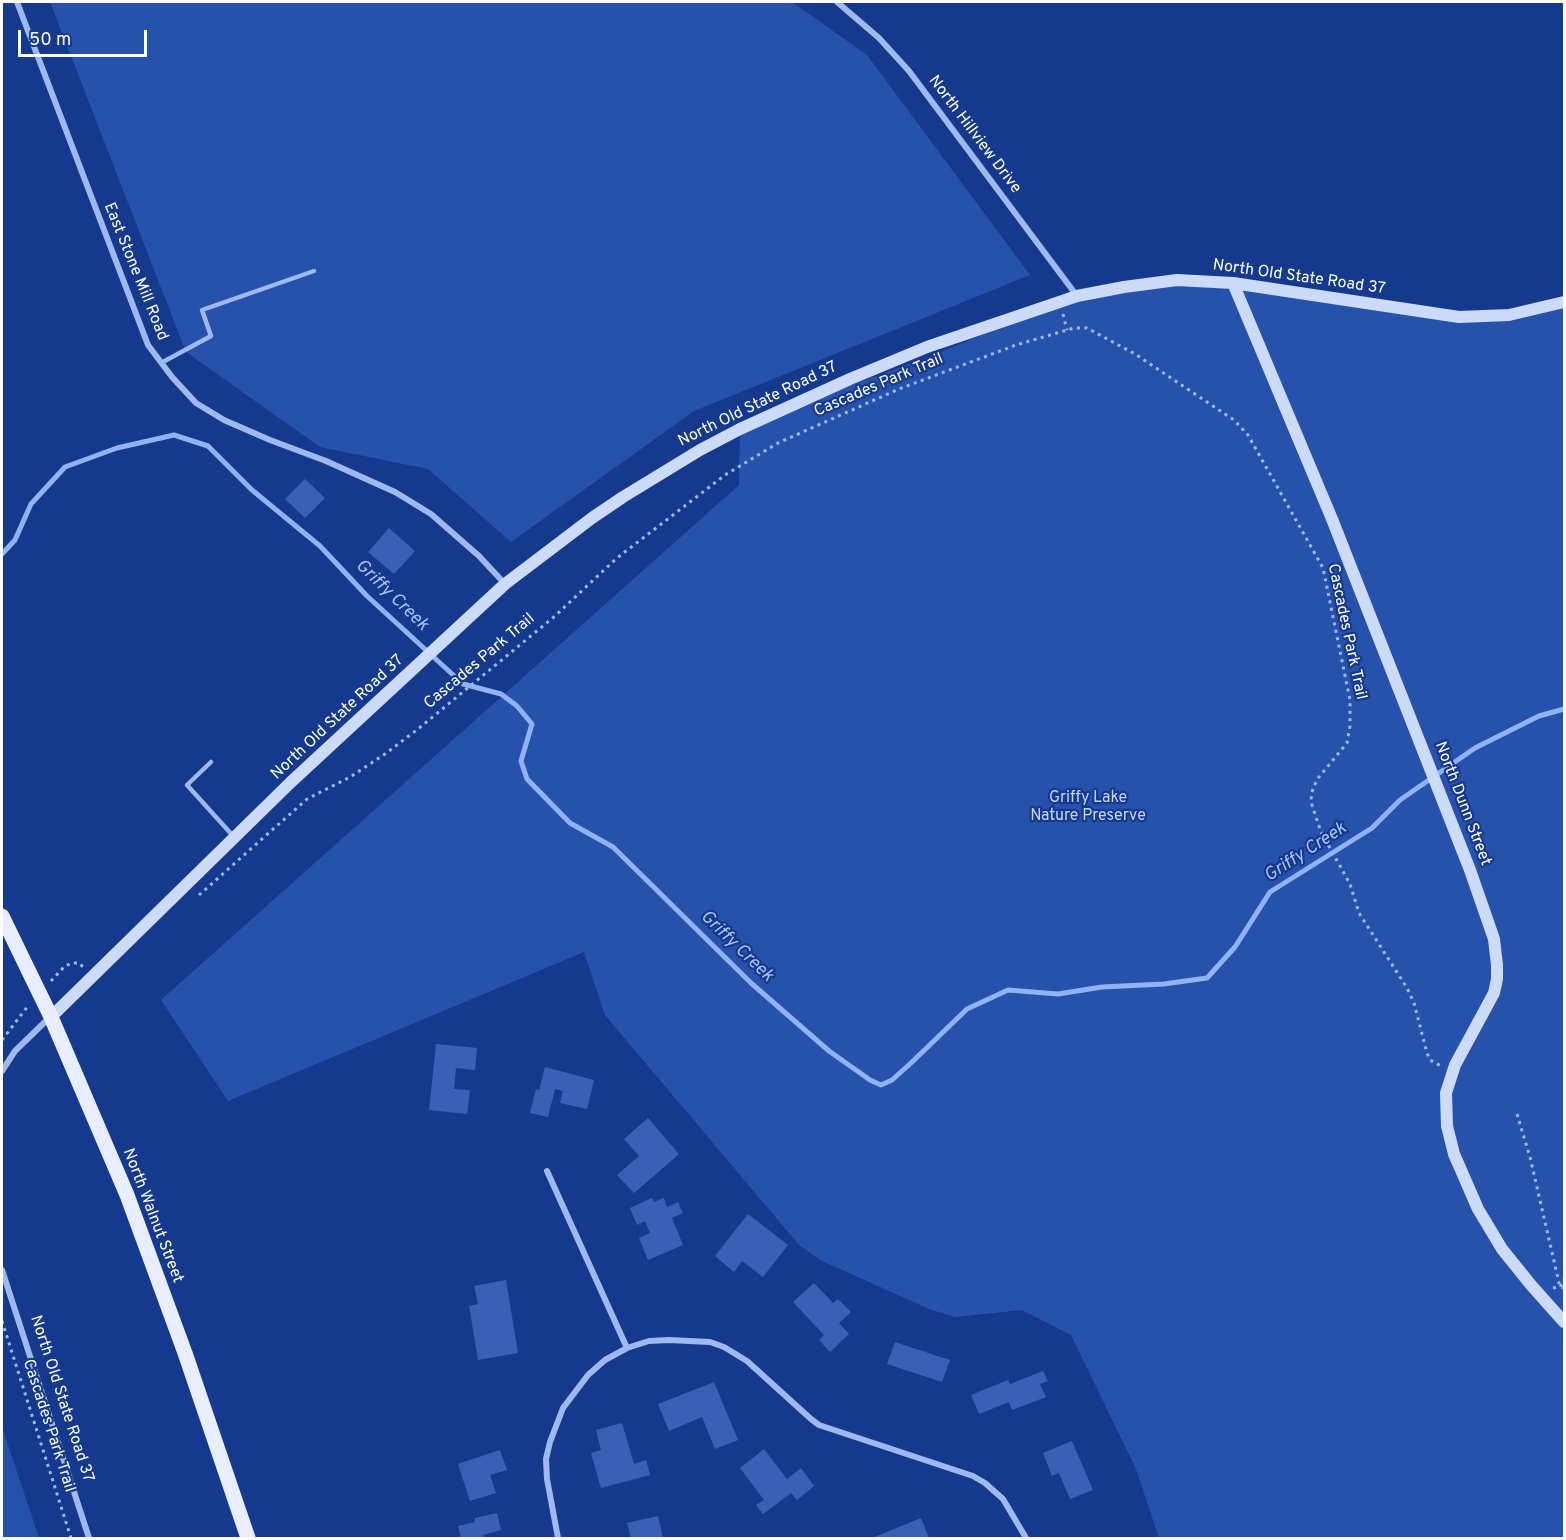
<!DOCTYPE html>
<html>
<head>
<meta charset="utf-8">
<style>
	body { margin:0 }
	#map { position:relative; width:1566px; height:1540px; overflow:hidden; background:#153a8d; font-family:Overpass,sans-serif }
	canvas { display:block }
	.frame { position:absolute; inset:0; border:3px solid #fff; pointer-events:none }
	.scale { position:absolute; left:18px; top:30px; width:129px; height:27px; box-sizing:border-box; border:3px solid #fff; border-top:0; padding-left:8px; font-size:18px; line-height:21px; white-space:nowrap; color:#fff; -webkit-text-stroke:4px #153a8d; paint-order:stroke }
</style>
</head>
<body>
<div id="map">
<canvas width="1566" height="1540"></canvas>
<div class="frame"></div>
<div class="scale">50 m</div>
</div>
<script>
const ctx = document.querySelector('canvas').getContext('2d');
ctx.lineJoin = 'round';
function fillPath(path, color) {
  ctx.fillStyle = color;
  ctx.fill(path, 'evenodd');
}
function shape(rows) {
  const path = new Path2D();
  for (const r of rows) {
    path.moveTo(r[0], r[1]);
    for (let i = 2; i < r.length; i += 2) path.lineTo(r[i], r[i + 1]);
  }
  return path;
}
function strokePath(path, color, width, dash) {
  ctx.strokeStyle = color;
  ctx.lineWidth = width;
  ctx.lineCap = dash ? 'butt' : 'round';
  ctx.setLineDash(dash || []);
  ctx.stroke(path);
}
function drawText(font, color, halo, rows, align = 'center') {
  ctx.font = font + ' Overpass,sans-serif';
  ctx.lineWidth = 4.5;
  ctx.setLineDash([]);
  ctx.textBaseline = 'middle';
  ctx.strokeStyle = halo;
  ctx.fillStyle = color;
  for (const [text, x, y, turn = 0] of rows) {
    ctx.save();
    ctx.translate(x, y);
    ctx.rotate((+turn || 0) * Math.PI / 180);
    ctx.textAlign = isNaN(turn) ? turn : align;
    if (halo) ctx.strokeText(text, 0, 0);
    ctx.fillText(text, 0, 0);
    ctx.restore();
  }
}
fillPath(shape([
	[50,2,792,2,867,55,1030,275,694,411,511,542,428,469,320,447,186,352],
	[1177,280,1459,317,1564,302,1564,1538,1159,1538,1136,1469,1071,1335,1022,1310,955,1317,929,1309,820,1260,799,1245,605,1015,584,952,228,1101,161,1000,739,485,740,426,931,356,1077,296],
	[2,1427,39,1538,2,1538]
]), '#2752ac');
strokePath(shape([
	[2,554,15,540,31,504,65,467,117,448,174,435,208,446,252,490,320,546,367,596,463,684,501,694,517,706,532,724,521,761,527,779,570,823,613,847,751,983,829,1051,870,1080,881,1085,892,1080,911,1063,967,1009,1008,990,1058,994,1102,987,1164,984,1207,978,1235,947,1270,892,1372,828,1400,800,1475,748,1539,716,1564,709]
]), '#91b2f3', 5);
fillPath(shape([
	[305,479,325,498,305,518,285,499],
	[389,528,415,551,394,574,368,552],
	[436,1044,477,1048,475,1070,456,1068,454,1089,470,1090,467,1114,429,1110],
	[545,1067,594,1080,587,1109,560,1103,563,1091,555,1089,548,1117,530,1113,536,1089,539,1090],
	[648,1118,679,1154,634,1193,617,1175,639,1156,624,1139],
	[652,1198,654,1202,664,1198,667,1207,678,1202,683,1213,672,1218,683,1245,648,1260,639,1238,650,1233,645,1221,637,1225,630,1208],
	[748,1214,788,1245,763,1277,742,1261,734,1272,715,1256],
	[506,1280,518,1353,478,1360,469,1306,478,1304,474,1286],
	[814,1283,833,1303,838,1299,851,1312,839,1323,849,1334,830,1352,819,1340,824,1335,793,1302],
	[895,1342,950,1360,942,1382,887,1364],
	[1043,1371,1048,1381,1040,1384,1046,1397,1012,1410,1009,1402,979,1414,971,1395,1008,1380,1010,1384],
	[714,1382,738,1440,715,1449,702,1417,669,1431,658,1404],
	[622,1423,634,1464,646,1460,650,1475,601,1488,591,1453,601,1450,596,1430],
	[1072,1441,1093,1490,1070,1499,1059,1473,1052,1476,1043,1453],
	[764,1449,787,1479,801,1468,814,1486,797,1500,791,1493,763,1514,756,1505,764,1500,740,1468],
	[500,1450,507,1470,490,1475,496,1493,470,1501,458,1464],
	[497,1513,501,1530,483,1535,484,1538,461,1538,458,1526,475,1522,475,1518],
	[658,1516,663,1538,631,1538,627,1523],
	[921,1518,929,1538,872,1538]
]), '#3960b4');
strokePath(shape([
	[1063,314,1067,330],
	[199,895,307,799,350,777,385,754,418,729,555,616,617,558,725,475,778,443,899,389,1016,345,1074,328,1087,328,1135,354,1234,420,1248,435,1323,568,1350,700,1350,726,1347,743,1319,777,1314,786,1311,795,1312,805,1321,832,1350,884,1359,913,1407,988,1414,1003,1427,1053,1430,1060,1441,1066],
	[51,981,65,966,72,963,79,963,83,967],
	[2,1040,28,1006],
	[1517,1114,1530,1157,1560,1287,1564,1288],
	[1553,1288,1560,1287,1564,1279],
	[2,1321,71,1538]
]), '#9fb9f0', 3, [3, 4.5]);
strokePath(shape([
	[161,363,211,336,202,310,314,271],
	[211,762,187,785,234,837]
]), '#9fb9f0', 4.5);
strokePath(shape([
	[17,2,148,345,172,377,196,403,224,420,270,440,326,461,395,492,431,514,479,556,505,584],
	[837,2,879,38,909,71,1077,296],
	[2,1071,15,1051,49,1018],
	[547,1171,627,1348],
	[2,1270,89,1538],
	[558,1538,547,1479,546,1459,550,1442,563,1408,588,1375,605,1360,627,1348,649,1341,669,1340,710,1342,724,1347,747,1361,811,1419,819,1425,973,1476,985,1483,1003,1499,1026,1538]
]), '#9fb9f0', 6);
strokePath(shape([
	[1233,283,1332,519,1470,870,1494,939,1497,965,1497,979,1494,993,1455,1065,1446,1093,1447,1126,1454,1154,1478,1209,1502,1249,1531,1285,1564,1322],
	[51,1017,291,782,505,584,592,518,623,497,700,450,740,429,850,379,927,347,1077,296,1124,287,1177,280,1233,283,1459,317,1509,315,1564,302]
]), '#cddbfb', 12);
strokePath(shape([
	[2,916,51,1017,127,1195,185,1353,248,1538]
]), '#e8eeff', 15);
drawText('16px', '#fff', '#153a8d', [
	["North Hillview Drive",974,135,53],
	["East Stone Mill Road",135,272,68],
	["North Old State Road 37",1299,278,8],
	["Cascades Park Trail",879,386,-23],
	["North Old State Road 37",758,405,-26],
	["Cascades Park Trail",1346,632,78],
	["Cascades Park Trail",480,662,-40],
	["North Old State Road 37",338,718,-43],
	["North Dunn Street",1462,804,69],
	["North Walnut Street",152,1216,69],
	["North Old State Road 37",61,1399,72],
	["Cascades Park Trail",48,1426,72]
]);
drawText('16px', '#c5d7fb', '#153a8d', [
	["Griffy Lake",1088,799],
	["Nature Preserve",1088,817]
]);
drawText('italic 18px', '#abc4f7', '#153a8d', [
	["Griffy Creek",391,596,44],
	["Griffy Creek",1306,853,-33],
	["Griffy Creek",736,947,44]
]);
</script>
</body>
</html>
